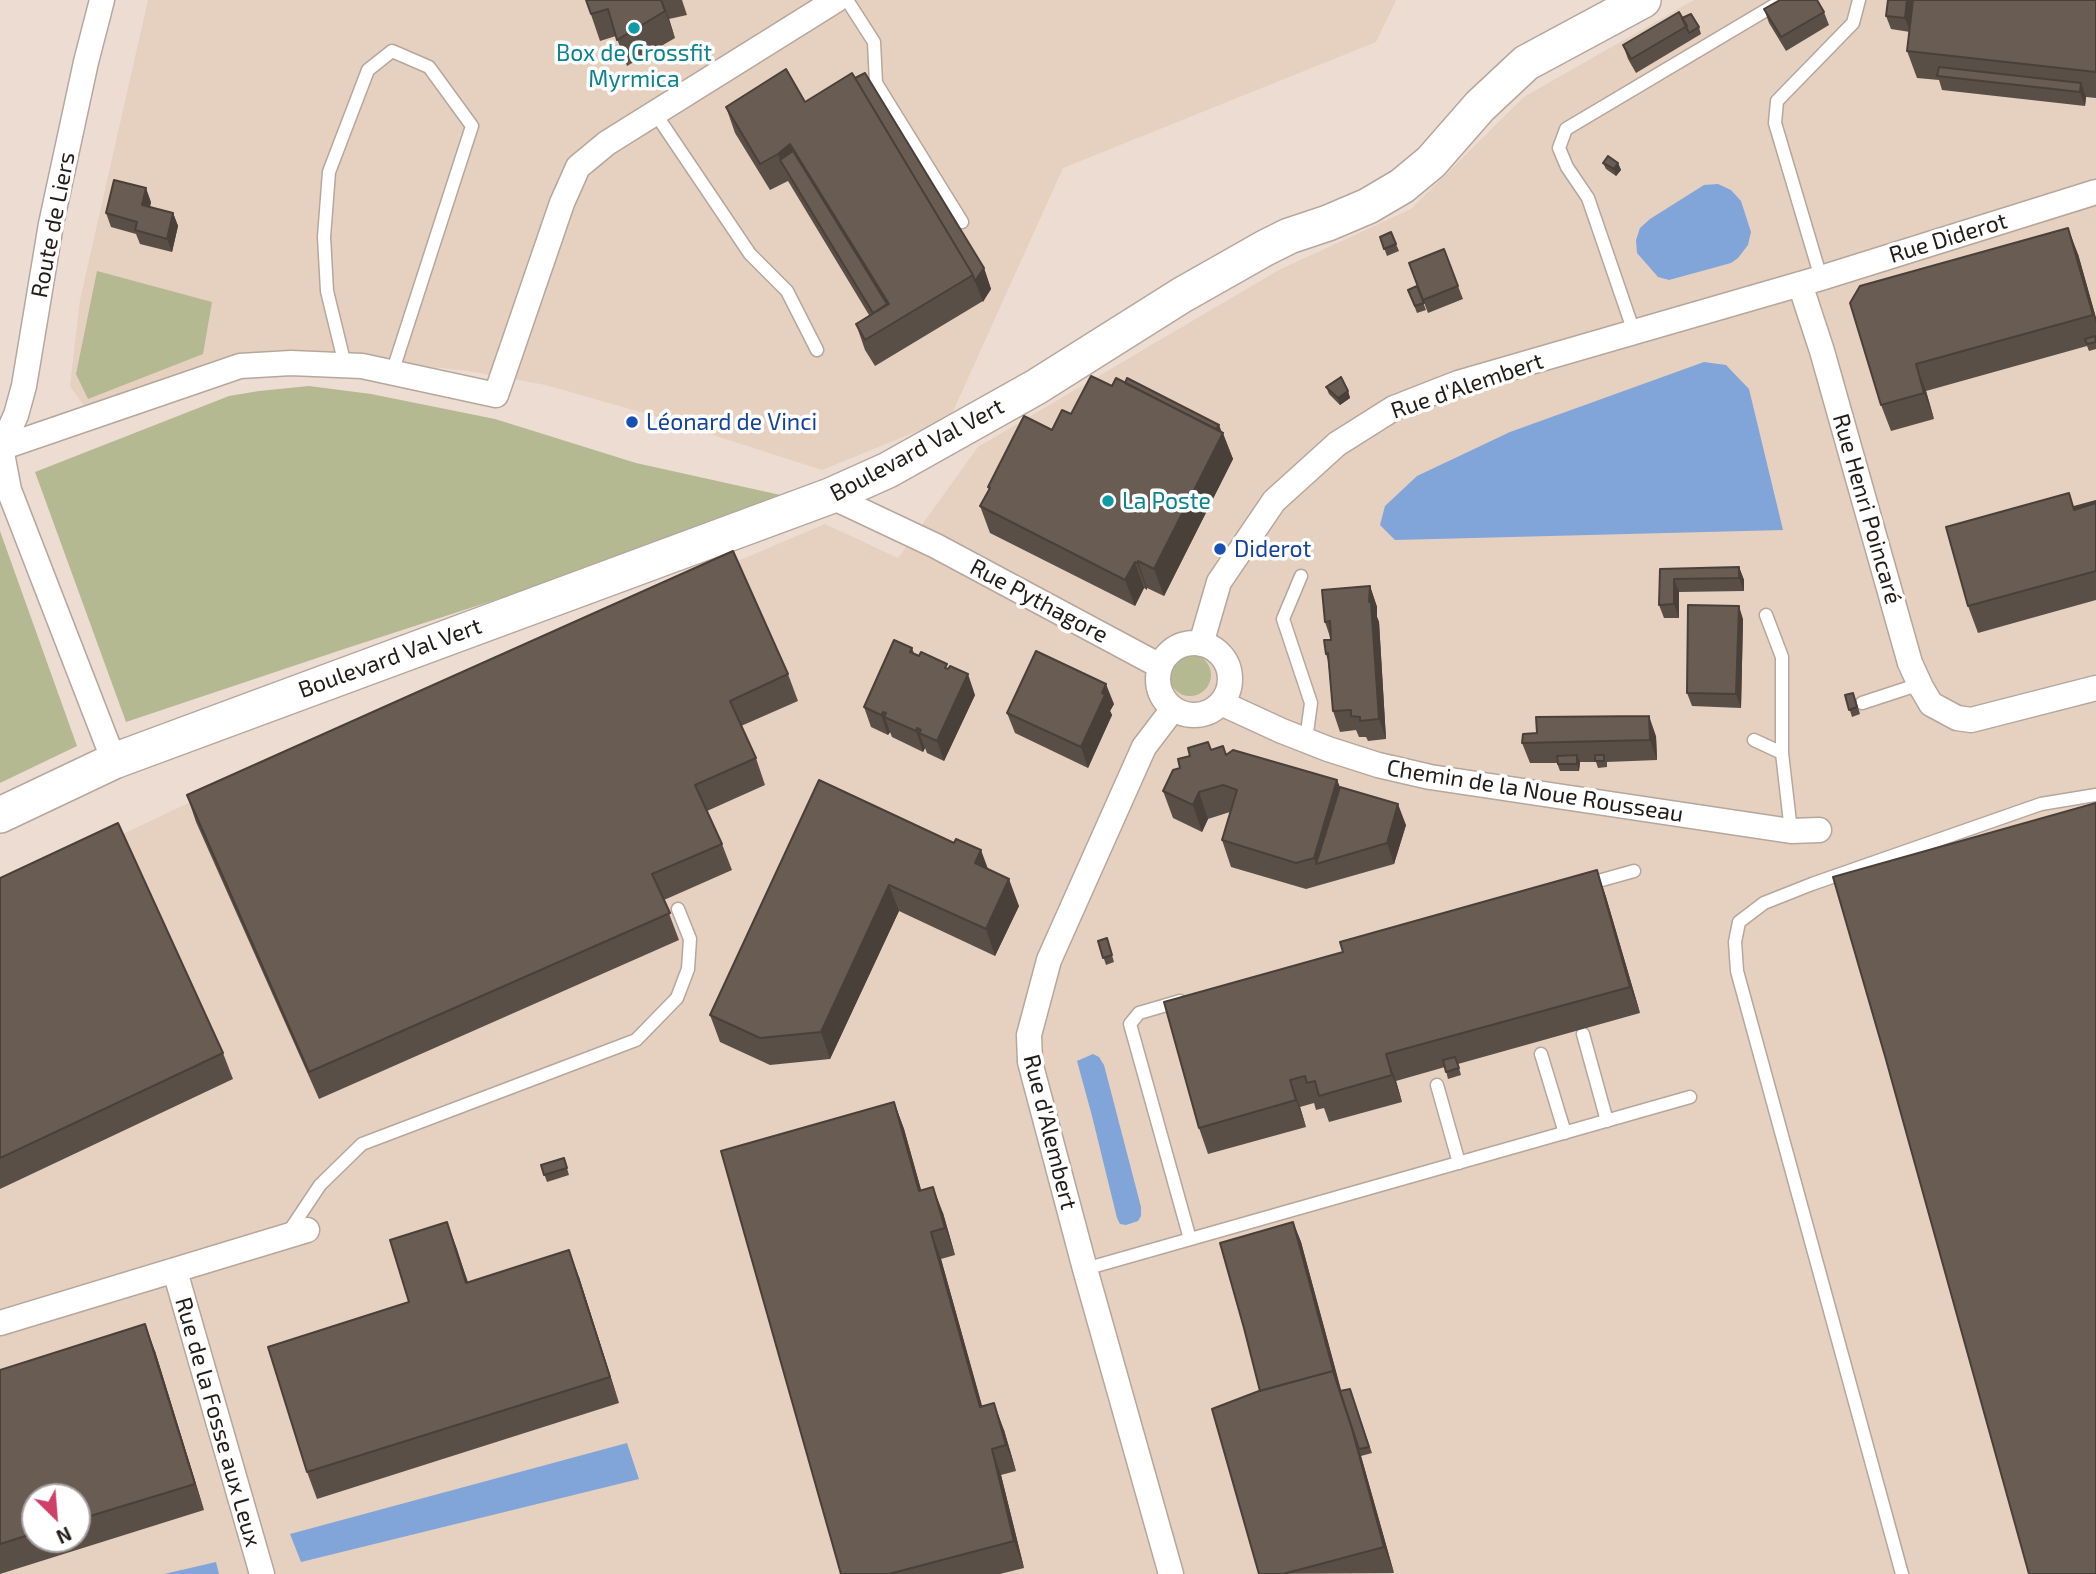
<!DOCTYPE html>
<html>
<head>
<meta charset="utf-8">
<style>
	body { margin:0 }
	#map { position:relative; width:2096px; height:1574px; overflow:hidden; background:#ecdcd1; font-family:"Exo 2",sans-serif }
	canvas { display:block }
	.north { position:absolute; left:21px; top:1483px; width:70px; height:70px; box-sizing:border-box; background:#fff; border:2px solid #a6a4a3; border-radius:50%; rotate:155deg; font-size:19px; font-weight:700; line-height:28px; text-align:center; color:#211c18 }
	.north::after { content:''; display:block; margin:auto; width:24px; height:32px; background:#cf4069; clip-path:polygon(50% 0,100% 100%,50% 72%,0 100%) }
</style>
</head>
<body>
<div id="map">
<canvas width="2096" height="1574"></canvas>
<div class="north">N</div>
</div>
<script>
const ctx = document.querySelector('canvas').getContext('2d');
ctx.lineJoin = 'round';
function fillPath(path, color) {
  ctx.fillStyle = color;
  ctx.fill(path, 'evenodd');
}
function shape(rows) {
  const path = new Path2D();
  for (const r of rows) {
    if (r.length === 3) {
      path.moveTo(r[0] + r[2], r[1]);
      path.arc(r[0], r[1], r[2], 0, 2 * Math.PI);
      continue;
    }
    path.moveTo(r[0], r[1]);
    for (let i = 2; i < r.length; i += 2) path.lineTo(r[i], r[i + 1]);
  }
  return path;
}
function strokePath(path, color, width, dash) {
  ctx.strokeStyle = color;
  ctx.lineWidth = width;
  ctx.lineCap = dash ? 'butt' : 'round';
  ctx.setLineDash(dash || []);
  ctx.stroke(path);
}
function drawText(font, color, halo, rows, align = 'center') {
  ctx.font = font + ' "Exo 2",sans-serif';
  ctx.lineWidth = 7;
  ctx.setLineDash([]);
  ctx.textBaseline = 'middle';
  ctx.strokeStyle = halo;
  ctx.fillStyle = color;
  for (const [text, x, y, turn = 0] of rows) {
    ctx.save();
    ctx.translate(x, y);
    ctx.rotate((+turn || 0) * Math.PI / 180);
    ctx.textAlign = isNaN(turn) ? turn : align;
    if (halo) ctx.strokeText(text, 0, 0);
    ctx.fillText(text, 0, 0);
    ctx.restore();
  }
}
fillPath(shape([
	[148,0,1396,0,1376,42,1063,168,950,418,822,470,654,416,546,385,468,371,275,350,210,364,84,406,70,386,80,300],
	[1694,0,2096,0,2096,1574,0,1574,0,892,375,715,825,524,898,558,978,447,1279,270,1411,209,1524,97],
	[35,1497,77,1497,77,1539,35,1539]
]), '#e6d0c0');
fillPath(shape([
	[97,271,212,302,203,354,88,399,76,374],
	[309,386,371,394,495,419,636,463,803,500,344,649,126,722,35,472,229,396,259,391],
	[0,531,77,746,0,783],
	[1190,675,21]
]), '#b4b992');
fillPath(shape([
	[1718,184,1731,190,1741,201,1751,232,1748,245,1738,258,1731,263,1669,280,1658,277,1637,253,1636,240,1640,228,1650,219,1704,185],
	[1704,362,1726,365,1749,389,1783,530,1395,540,1380,525,1385,506,1417,476,1510,432],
	[1093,1054,1099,1057,1104,1065,1141,1207,1141,1216,1138,1221,1126,1225,1120,1224,1117,1218,1092,1116,1077,1061],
	[627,1443,639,1479,301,1562,290,1534],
	[216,1562,219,1574,164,1574]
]), '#82a5d9');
const lane = shape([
	[847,0,874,42,876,83,962,222],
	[655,113,750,254,787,291,817,350],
	[1821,278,1775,123,1777,101,1853,23,1859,0],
	[1634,332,1588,198,1567,167,1559,148,1566,129,1783,0],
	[345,365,327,291,324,237,329,172,368,70,392,51,429,67,472,126,392,373],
	[1301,576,1283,619,1311,703,1306,740],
	[1766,615,1782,657,1782,753,1791,831],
	[1862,703,1920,684],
	[1754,740,1782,753],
	[1584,885,1634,871],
	[1180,1001,1139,1013,1130,1024,1190,1239],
	[1583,1034,1607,1121],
	[1541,1054,1565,1133],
	[1437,1085,1459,1163],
	[288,1233,320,1185,362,1144,636,1040,677,998,688,969,690,939,678,909],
	[1085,1269,1690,1097],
	[1902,1574,1737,971,1735,942,1739,922,1764,903,1812,884,2041,804,2096,795]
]);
const street = shape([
	[1800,284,1822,351,1910,663,1921,687,1931,704,1957,718,1971,720,2096,688],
	[1,448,240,366,291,363,362,366,496,395,562,203,578,167,607,143,836,0],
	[1,448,16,415,24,386,51,224,86,62,102,0],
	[1,448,9,490,114,761],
	[830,496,936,546,1160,666],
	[1194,679,36],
	[1201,644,1219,582,1274,501,1337,444,1394,408,1458,383,1821,278,2096,192],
	[1221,703,1282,731,1328,749,1378,765,1430,777,1791,831,1819,830],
	[175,1271,262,1574],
	[0,1323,307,1230],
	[1171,1574,1085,1269,1030,1062,1029,1035,1049,960,1144,747,1173,709]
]);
const secondary = shape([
	[0,815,114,761,830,496,888,470,1036,387,1182,295,1265,248,1289,236,1328,223,1368,206,1402,186,1431,162,1480,106,1526,63,1643,0]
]);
strokePath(lane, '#b6a79d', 15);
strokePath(street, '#b6a79d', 27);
strokePath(secondary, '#b6a79d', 38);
strokePath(lane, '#fff', 12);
strokePath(street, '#fff', 24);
strokePath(secondary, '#fff', 35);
fillPath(shape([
	[586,0,682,0,687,15,669,19,675,38,627,66,616,36,600,41],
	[2096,0,2096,98,2086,97,2085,106,1942,90,1939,80,1917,78,1907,51,1910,32,1891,29,1886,16],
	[1764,9,1824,12,1829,25,1786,51,1769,23],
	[1682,18,1699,27,1701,34,1636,73,1628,59,1623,45],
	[805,102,984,268,991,289,983,301,875,366,865,350,856,324,869,315,788,181,770,190,735,133,726,107],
	[1603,163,1618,163,1621,170,1616,176,1606,169],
	[151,202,150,207,173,213,178,226,172,252,140,244,136,234,111,227,106,213],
	[1391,232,1399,251,1387,256,1380,237],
	[1444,249,1463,299,1428,313,1409,263],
	[2078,254,2096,318,2096,349,2089,351,2087,346,1926,391,1934,419,1891,431,1881,405,1850,303],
	[1417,286,1426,310,1417,313,1408,290],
	[1112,386,1219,425,1233,459,1164,596,1147,588,1147,590,1144,588,1135,606,990,533,980,506,989,490,988,487,1052,430,1071,414],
	[1326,387,1348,391,1350,398,1340,405,1329,394],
	[2096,501,2096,600,1978,633,1968,606,2075,507],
	[1739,567,1744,580,1744,591,1679,592,1679,618,1664,618,1659,605,1660,569],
	[1370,586,1377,607,1377,617,1379,622,1386,739,1368,741,1366,737,1359,737,1356,730,1340,732,1333,711,1328,661,1326,654,1331,640,1325,622],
	[1743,619,1741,708,1692,706,1687,693],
	[912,648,914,653,948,669,975,695,944,761,927,753,925,748,923,752,892,737,890,732,888,735,871,727,864,707],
	[788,674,798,701,741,726,756,758,765,785,707,811,722,844,732,870,664,900,679,940,319,1099,196,822,187,795],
	[1845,695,1856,700,1860,714,1852,717],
	[1114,704,1110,711,1112,715,1088,768,1015,733,1007,713],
	[1656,736,1657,760,1607,762,1607,767,1598,768,1596,762,1580,762,1579,771,1560,771,1557,763,1530,763,1522,743],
	[1211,750,1337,780,1340,787,1406,825,1394,864,1306,889,1231,867,1222,840,1230,812,1208,819,1202,832,1173,818,1163,791,1180,768],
	[819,780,988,870,1019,906,995,956,899,911,830,1059,770,1065,720,1042,710,1015],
	[1597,870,1606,897,1640,1013,1458,1064,1461,1075,1448,1079,1445,1067,1396,1081,1402,1102,1329,1122,1324,1108,1316,1110,1314,1103,1300,1107,1306,1127,1208,1154,1199,1128,1343,952],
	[0,878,223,1053,233,1079,0,1189],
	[1107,938,1114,962,1106,965,1098,941],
	[894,1102,904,1129,921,1190,943,1213,955,1255,941,1259,982,1407,1004,1430,1016,1471,1001,1475,1024,1568,1000,1574,841,1574],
	[564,1158,569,1175,547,1182,541,1165],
	[447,1222,468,1282,579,1277,619,1403,317,1499,307,1472,409,1302],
	[1293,1222,1301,1242,1341,1391,1350,1389,1372,1453,1361,1456,1394,1573,1259,1574],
	[155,1351,204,1510,0,1574,0,1370],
	[35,1497,77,1497,77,1539,35,1539]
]), '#5a4f47');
fillPath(shape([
	[662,0,669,19,675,38,665,11],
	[1907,0,1914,0,1910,32,1905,18],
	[2081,83,2086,97,2085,106,2080,92],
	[790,144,800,171,780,160,778,154],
	[1618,163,1621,170,1616,176,1614,169],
	[146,188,151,202,147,218,142,205],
	[173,213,178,226,172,252,167,239],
	[2068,228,2078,254,2096,318,2096,323],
	[984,268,991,289,983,302,975,281],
	[1916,364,1926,391,1934,419,1924,393],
	[1348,391,1350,398,1340,405,1338,398],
	[1219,425,1222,435,1223,433,1233,459,1164,596,1154,569],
	[1138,561,1147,588,1147,590,1137,563],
	[1135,562,1144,588,1135,606,1125,580],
	[1739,567,1744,580,1744,591,1739,578],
	[1674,579,1679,592,1679,618,1674,604],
	[1370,586,1377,607,1377,617,1379,622,1386,739,1379,719,1369,602],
	[1739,606,1743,619,1741,708,1736,694],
	[968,674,975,695,944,761,937,741],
	[1106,684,1114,704,1110,711,1112,715,1088,768,1081,747],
	[883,712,890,732,888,735,881,715],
	[1649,716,1656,736,1657,760,1650,740],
	[917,728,925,748,923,752,916,731],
	[1577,755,1580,762,1579,771,1577,764],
	[1337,780,1347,807,1316,864,1314,858],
	[1199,792,1208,819,1202,832,1193,805],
	[1398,804,1406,825,1394,864,1387,843],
	[981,850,991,877,975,863],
	[1597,870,1606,897,1640,1013,1630,987],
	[1009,879,1019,906,995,956,986,929],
	[889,885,899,911,830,1059,821,1032],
	[1386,1054,1396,1081,1402,1102,1392,1075],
	[1290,1080,1300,1107,1306,1127,1296,1100],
	[894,1102,904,1129,929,1218,919,1191],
	[933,1187,943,1213,955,1255,945,1228],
	[447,1222,457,1249,476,1309,466,1283],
	[1293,1222,1301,1242,1343,1397,1361,1456,1394,1573,1384,1547,1333,1371],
	[931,1232,941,1259,990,1434,980,1407],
	[569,1250,579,1277,619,1403,610,1377],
	[145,1324,155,1351,204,1510,195,1484],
	[994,1403,1004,1430,1016,1471,1006,1445],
	[992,1449,1001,1475,1024,1568,1014,1541]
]), '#4a403a');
const building = shape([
	[586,0,661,0,665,11,617,40,608,9,591,14,586,0],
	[1780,0,1817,0,1824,12,1781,37,1764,9,1780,0],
	[1888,0,1907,0,1905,18,1886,16,1888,0],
	[1913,0,2096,0,2096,72,1907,51,1913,0],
	[1679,12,1687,26,1631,59,1623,45,1679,12],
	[1691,14,1699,27,1689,33,1682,18,1691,14],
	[1939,67,2081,83,2080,92,1937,76,1939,67],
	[786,69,805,102,852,73,973,275,865,340,856,324,889,304,790,144,778,154,760,164,726,107,786,69],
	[865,73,984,268,975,281,973,275,855,78,865,73],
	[793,151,887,304,873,313,780,160,793,151],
	[1608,156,1618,163,1614,169,1603,163,1608,156],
	[114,180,146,188,142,205,173,213,167,239,135,230,137,222,106,213,114,180],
	[2068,228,2093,315,1916,364,1924,393,1881,405,1850,303,1860,286,2068,228],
	[1391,232,1396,244,1384,249,1380,237,1391,232],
	[1444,249,1458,286,1423,300,1409,263,1444,249],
	[1417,286,1424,303,1415,306,1408,290,1417,286],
	[2095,336,2096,342,2087,344,2085,339,2095,336],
	[1091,376,1112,386,1116,378,1223,433,1154,569,1138,561,1137,563,1135,562,1125,580,980,506,990,488,988,487,1024,416,1052,430,1062,410,1071,414,1091,376],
	[1341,377,1348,391,1338,398,1326,387,1341,377],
	[1127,378,1219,425,1216,429,1125,383,1127,378],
	[2069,493,2074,510,2096,503,2096,571,1968,606,1946,527,2069,493],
	[2096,501,2096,503,2075,509,2074,507,2096,501],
	[733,551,788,674,730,701,756,758,695,785,722,844,652,874,670,913,309,1072,187,795,733,551],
	[1739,567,1739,578,1674,579,1674,604,1659,605,1660,569,1739,567],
	[1370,586,1369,602,1371,602,1379,719,1360,721,1360,717,1351,716,1351,710,1333,711,1328,653,1326,654,1324,640,1331,640,1330,621,1325,622,1322,590,1370,586],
	[1688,605,1739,606,1736,694,1687,693,1688,605],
	[894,640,912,648,910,652,919,656,921,652,947,664,945,668,948,669,950,666,968,674,937,741,919,733,921,730,917,728,916,731,884,717,886,713,883,712,881,715,864,707,894,640],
	[1036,651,1106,684,1102,693,1105,695,1081,747,1007,713,1036,651],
	[1853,693,1857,707,1849,710,1845,695,1853,693],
	[1649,716,1650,740,1522,743,1523,734,1537,733,1536,717,1649,716],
	[1208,742,1211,750,1223,746,1226,755,1233,750,1337,780,1314,858,1296,863,1222,840,1237,790,1223,785,1199,792,1193,805,1163,791,1173,770,1180,768,1178,759,1190,756,1188,748,1208,742],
	[1577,755,1577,764,1558,764,1557,756,1577,755],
	[1595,755,1604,755,1604,761,1595,761,1595,755],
	[819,780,954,843,956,839,981,850,975,863,1009,879,986,929,889,885,821,1032,760,1038,710,1015,819,780],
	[1340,787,1398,804,1387,843,1316,864,1340,787],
	[2096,803,2096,1574,2029,1574,1885,1056,1833,877,2096,803],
	[118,823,223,1053,0,1158,0,878,118,823],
	[1597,870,1630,987,1386,1054,1392,1075,1319,1096,1315,1081,1307,1083,1305,1076,1290,1080,1296,1100,1199,1128,1164,1002,1343,952,1340,942,1597,870],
	[1107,938,1112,955,1103,958,1098,941,1107,938],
	[1455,1057,1459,1068,1446,1072,1443,1060,1455,1057],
	[894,1102,919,1191,933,1187,945,1228,931,1232,980,1407,994,1403,1006,1445,992,1449,1014,1541,889,1574,841,1574,721,1151,894,1102],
	[564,1158,567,1168,544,1175,541,1165,564,1158],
	[447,1222,466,1283,569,1250,610,1377,307,1472,268,1347,409,1302,390,1240,447,1222],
	[1293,1222,1335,1377,1333,1371,1260,1391,1244,1328,1220,1243,1293,1222],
	[145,1324,195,1484,77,1520,77,1497,35,1497,35,1533,0,1544,0,1370,145,1324],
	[1333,1371,1352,1429,1384,1547,1283,1574,1259,1574,1212,1409,1259,1391,1333,1371],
	[1350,1389,1369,1447,1359,1449,1340,1391,1350,1389]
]);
fillPath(building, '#695c53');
strokePath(building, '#4a403a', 2);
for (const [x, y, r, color] of [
	[634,28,7,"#0f9aa8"],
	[632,422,7,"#1a4fb4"],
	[1108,501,7,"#0f9aa8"],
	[1220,549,7,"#1a4fb4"]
]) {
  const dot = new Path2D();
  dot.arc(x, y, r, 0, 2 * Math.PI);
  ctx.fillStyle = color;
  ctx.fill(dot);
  strokePath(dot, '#fff', 2.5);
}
drawText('23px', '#0d838f', '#fff', [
	["Box de Crossfit",634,53],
	["Myrmica",634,79],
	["La Poste",1122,501,"left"]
]);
drawText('23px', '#211c18', '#fff', [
	["Route de Liers",53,225,-79],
	["Rue Diderot",1948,238,-17],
	["Rue d'Alembert",1467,386,-19],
	["Boulevard Val Vert",917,450,-28],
	["Rue Henri Poincaré",1867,509,74],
	["Rue Pythagore",1039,601,28],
	["Boulevard Val Vert",390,658,-20],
	["Chemin de la Noue Rousseau",1535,791,9],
	["Rue d'Alembert",1050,1132,76],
	["Rue de la Fosse aux Leux",218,1422,74]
]);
drawText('23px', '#164399', '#fff', [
	["Léonard de Vinci",646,422],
	["Diderot",1234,549]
], 'left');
</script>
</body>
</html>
